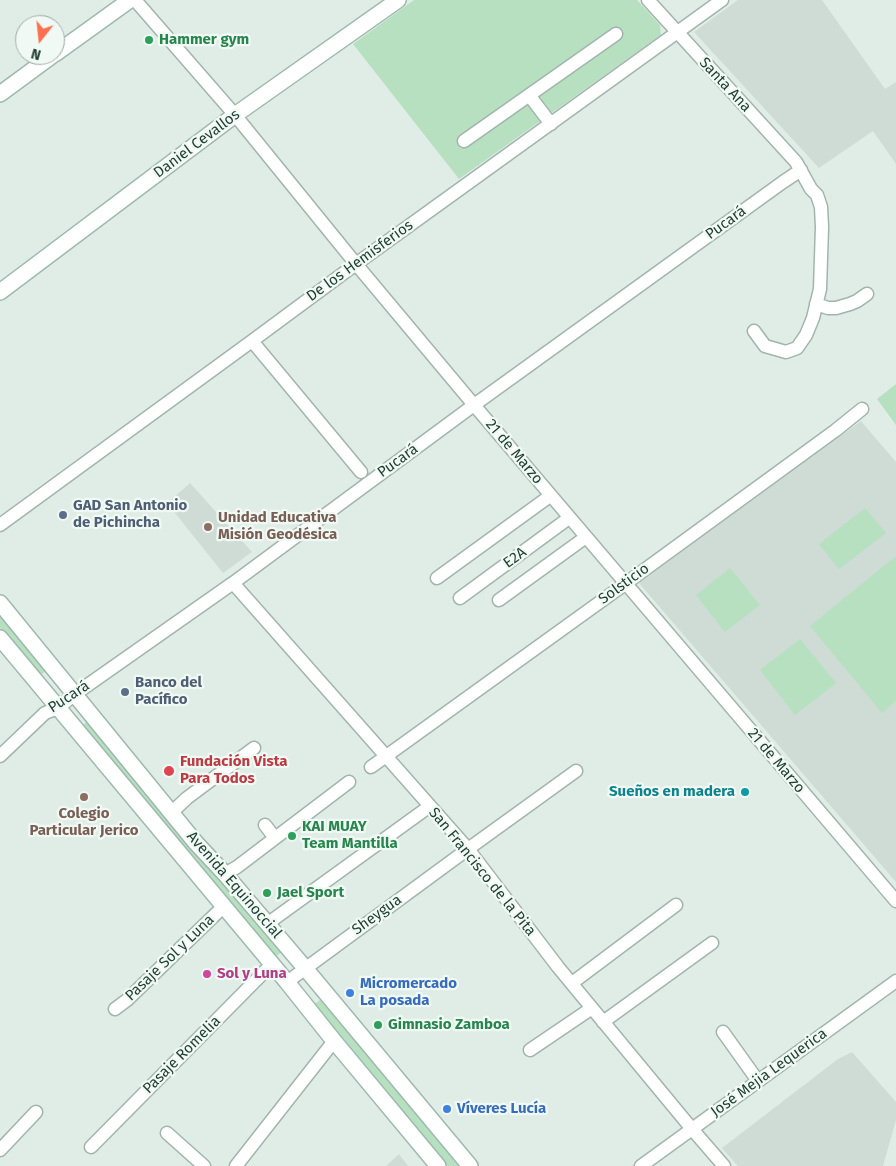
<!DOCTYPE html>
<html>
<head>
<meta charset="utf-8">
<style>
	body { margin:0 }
	#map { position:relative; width:896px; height:1166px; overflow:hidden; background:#e0ede6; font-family:"Fira Sans",sans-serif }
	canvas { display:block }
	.north { position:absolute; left:15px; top:15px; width:50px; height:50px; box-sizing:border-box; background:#f1f9f4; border:1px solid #9daea7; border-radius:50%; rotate:196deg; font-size:14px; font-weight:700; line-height:20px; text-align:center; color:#1f3e34 }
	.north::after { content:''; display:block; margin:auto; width:18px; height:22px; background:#fd6f4e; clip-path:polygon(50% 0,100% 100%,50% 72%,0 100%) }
</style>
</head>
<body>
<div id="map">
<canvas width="896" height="1166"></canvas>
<div class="north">N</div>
</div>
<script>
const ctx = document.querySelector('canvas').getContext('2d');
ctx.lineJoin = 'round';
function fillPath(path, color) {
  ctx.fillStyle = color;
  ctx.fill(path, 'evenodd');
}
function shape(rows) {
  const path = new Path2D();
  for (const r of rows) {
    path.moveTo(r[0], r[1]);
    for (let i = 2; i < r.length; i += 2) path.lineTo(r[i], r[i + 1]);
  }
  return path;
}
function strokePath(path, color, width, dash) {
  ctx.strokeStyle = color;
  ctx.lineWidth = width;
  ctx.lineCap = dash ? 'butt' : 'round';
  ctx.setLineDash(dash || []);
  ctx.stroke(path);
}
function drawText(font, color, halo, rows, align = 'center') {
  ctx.font = font + ' "Fira Sans",sans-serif';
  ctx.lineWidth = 4.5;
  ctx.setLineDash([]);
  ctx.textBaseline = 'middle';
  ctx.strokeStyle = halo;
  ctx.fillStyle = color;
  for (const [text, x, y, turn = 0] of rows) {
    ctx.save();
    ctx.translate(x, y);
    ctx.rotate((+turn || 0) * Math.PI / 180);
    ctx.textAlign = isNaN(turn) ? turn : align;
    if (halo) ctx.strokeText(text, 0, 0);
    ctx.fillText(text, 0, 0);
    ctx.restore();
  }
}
fillPath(shape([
	[738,0,822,0,885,89,896,82,896,164,873,131,819,168,694,32],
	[861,421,896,462,896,882,639,583],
	[190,483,252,552,223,573,167,503],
	[852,1052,896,1102,896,1120,883,1166,738,1166,722,1148,838,1059],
	[399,1154,408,1166,386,1166]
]), '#cedcd5');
fillPath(shape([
	[414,0,637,0,660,25,661,35,459,179,353,44],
	[896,384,896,425,877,399],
	[865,508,886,533,839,569,819,544],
	[896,556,896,701,882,713,810,626],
	[730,568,760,605,725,632,696,595],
	[0,615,46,671,39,676,0,628],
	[800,639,836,683,795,715,760,670],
	[89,720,282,952,275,957,82,726],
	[321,999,430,1130,458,1166,448,1166,313,1005]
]), '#b7e0c0');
const minor = shape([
	[135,0,235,115,356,264,474,405,896,901],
	[648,0,796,162,811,189,817,195,821,207,822,227,820,289,813,318,806,335,797,348,786,352,765,346,754,331],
	[529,95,551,124],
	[464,141,616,34],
	[816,304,828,308,836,308,850,304,857,301,867,294],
	[252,341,361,472],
	[0,525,252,341,356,264,722,0],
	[437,578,550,496],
	[233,583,468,849,558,967,692,1129,724,1166],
	[460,598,569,518],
	[499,600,586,537],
	[0,756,45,713,58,708,75,694,233,583,474,405,783,182,801,170],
	[371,767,625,584,836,430,862,409],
	[171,813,187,798,254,748],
	[265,825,275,838],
	[225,874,237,867,349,782],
	[267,924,430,806],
	[287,982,468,849,576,771],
	[572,983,676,905],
	[115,1009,127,1000,224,906],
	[603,1022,712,943],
	[723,1032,758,1081],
	[530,1050,592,1008],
	[167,1133,204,1166],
	[91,1147,272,964],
	[0,1150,36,1112],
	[236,1166,334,1041],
	[641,1166,896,981]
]);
const secondary = shape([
	[55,54,130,0],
	[0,94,53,55],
	[0,292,235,115,398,0],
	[0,603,196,843,225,874,305,968,470,1166],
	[0,638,287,982,334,1041,438,1166]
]);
strokePath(minor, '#a2b5ad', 15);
strokePath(secondary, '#9eb9ae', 18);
strokePath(minor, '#fff', 12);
strokePath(secondary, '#fff', 15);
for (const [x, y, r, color] of [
	[149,40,5,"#2e9e5b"],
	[63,515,5,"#5c6f8a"],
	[208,527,5,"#8d6e63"],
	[125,692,5,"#5c6f8a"],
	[169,771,6,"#e0444e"],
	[745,792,5,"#0f9aa8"],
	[84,797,5,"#8d6e63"],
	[292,836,5,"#2e9e5b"],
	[267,893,5,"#2e9e5b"],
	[207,974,5,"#d1479c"],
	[350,993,5,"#3f7fe0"],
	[378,1025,5,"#2e9e5b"],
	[447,1109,5,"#3f7fe0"]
]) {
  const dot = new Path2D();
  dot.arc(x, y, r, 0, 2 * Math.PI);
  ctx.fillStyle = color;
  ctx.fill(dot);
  strokePath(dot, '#f1f9f4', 2);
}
drawText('bold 15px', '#27864d', '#f1f9f4', [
	["Hammer gym",159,40],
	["KAI MUAY",302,827],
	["Team Mantilla",302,844],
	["Jael Sport",277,893],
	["Gimnasio Zamboa",388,1025]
], 'left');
drawText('15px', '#1f3e34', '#f1f9f4', [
	["Santa Ana",725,85,47],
	["Daniel Cevallos",197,144,-37],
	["Pucará",726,223,-36],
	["De los Hemisferios",360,261,-36],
	["21 de Marzo",514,452,50],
	["Pucará",398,461,-36],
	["E2A",515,558,-36],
	["Solsticio",624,584,-36],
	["Pucará",69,697,-33],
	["21 de Marzo",776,761,50],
	["San Francisco de la Pita",482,872,51],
	["Avenida Equinoccial",234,885,49],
	["Sheygua",377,915,-36],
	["Pasaje Sol y Luna",170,958,-44],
	["Pasaje Romelia",182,1055,-45],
	["José Mejia Lequerica",769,1073,-36]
]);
drawText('bold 15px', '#4e5e75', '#f1f9f4', [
	["GAD San Antonio",73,506],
	["de Pichincha",73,523],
	["Banco del",135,683],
	["Pacífico",135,700]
], 'left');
drawText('bold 15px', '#785e54', '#f1f9f4', [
	["Unidad Educativa",218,518],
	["Misión Geodésica",218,535],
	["Colegio",84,814,"center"],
	["Particular Jerico",84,831,"center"]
], 'left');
drawText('bold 15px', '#be3a42', '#f1f9f4', [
	["Fundación Vista",180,762],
	["Para Todos",180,779]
], 'left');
drawText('bold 15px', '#0d838f', '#f1f9f4', [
	["Sueños en madera",735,792]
], 'right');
drawText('bold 15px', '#b23c85', '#f1f9f4', [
	["Sol y Luna",217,974]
], 'left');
drawText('bold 15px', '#366cbe', '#f1f9f4', [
	["Micromercado",360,984],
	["La posada",360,1001],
	["Víveres Lucía",457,1109]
], 'left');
</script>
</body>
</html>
